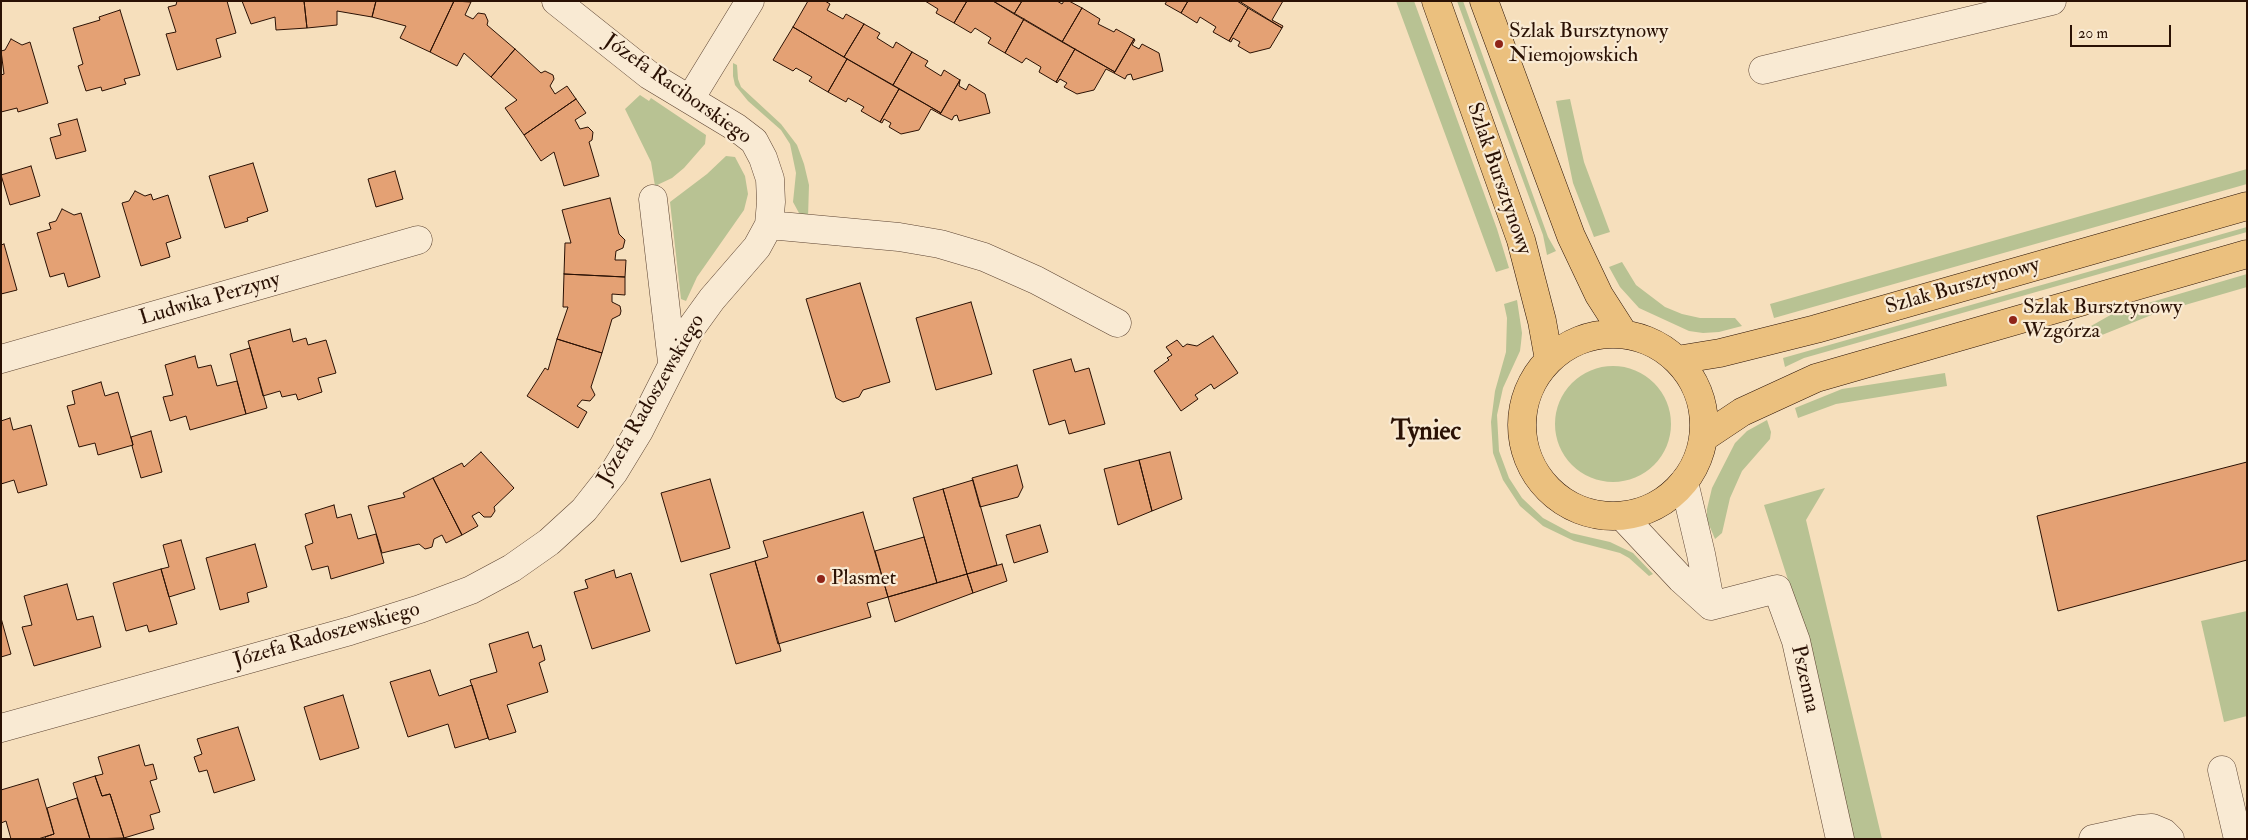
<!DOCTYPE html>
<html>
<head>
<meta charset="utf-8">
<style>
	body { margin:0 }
	#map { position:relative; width:2248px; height:840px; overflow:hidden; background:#f6dfbc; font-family:"IM FELL Double Pica",serif }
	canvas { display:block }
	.frame { position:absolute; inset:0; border:2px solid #2a1104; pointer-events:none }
	.scale { position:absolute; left:2070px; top:25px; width:101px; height:22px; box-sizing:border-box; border:2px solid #2a1104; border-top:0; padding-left:6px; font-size:15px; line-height:18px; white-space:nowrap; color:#2a1104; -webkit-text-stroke:4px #f9ead3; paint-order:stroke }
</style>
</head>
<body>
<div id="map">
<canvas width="2248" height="840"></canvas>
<div class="frame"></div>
<div class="scale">20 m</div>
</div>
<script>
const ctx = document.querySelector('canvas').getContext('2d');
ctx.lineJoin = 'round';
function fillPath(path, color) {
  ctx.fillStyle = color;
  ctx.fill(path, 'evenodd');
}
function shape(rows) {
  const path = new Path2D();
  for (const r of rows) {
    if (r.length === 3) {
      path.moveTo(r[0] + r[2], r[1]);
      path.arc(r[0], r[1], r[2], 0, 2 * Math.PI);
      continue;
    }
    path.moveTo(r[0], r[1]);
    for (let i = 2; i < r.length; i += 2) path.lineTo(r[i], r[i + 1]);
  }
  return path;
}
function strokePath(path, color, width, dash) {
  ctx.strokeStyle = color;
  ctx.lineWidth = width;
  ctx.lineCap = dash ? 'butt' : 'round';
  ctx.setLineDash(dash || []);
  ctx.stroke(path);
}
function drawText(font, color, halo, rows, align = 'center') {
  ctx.font = font + ' "IM FELL Double Pica",serif';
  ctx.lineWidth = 4.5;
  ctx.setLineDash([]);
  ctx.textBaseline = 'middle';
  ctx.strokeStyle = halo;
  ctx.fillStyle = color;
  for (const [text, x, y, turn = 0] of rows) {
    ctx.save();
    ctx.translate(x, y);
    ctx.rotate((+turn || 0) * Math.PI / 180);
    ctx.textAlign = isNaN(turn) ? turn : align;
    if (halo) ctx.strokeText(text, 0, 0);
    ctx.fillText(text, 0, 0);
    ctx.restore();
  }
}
fillPath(shape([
	[1396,1,1414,1,1497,229,1509,268,1496,272],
	[1457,1,1463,1,1548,237,1556,251,1547,255,1543,235],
	[733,63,737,65,738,79,741,87,781,124,797,145,804,164,809,185,808,218,799,213,793,202,796,173,790,144,781,130,748,101,735,85,733,76],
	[640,95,649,101,651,98,706,135,705,144,684,168,672,178,655,186,651,162,625,109],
	[1570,99,1584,162,1610,232,1594,237,1573,183,1556,101],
	[726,156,735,157,745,176,748,194,744,210,697,277,686,301,681,299,670,202,707,174],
	[2247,169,2247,184,1774,318,1770,304],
	[2247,227,2247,232,1804,358,1785,367,1783,358],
	[1622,262,1636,285,1665,307,1682,314,1700,318,1735,318,1742,326,1719,332,1703,333,1689,331,1639,308,1620,287,1609,267],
	[2247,274,2247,287,2154,314,2097,337,2091,326,2114,313],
	[1517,300,1522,333,1521,343,1520,351,1503,388,1497,415,1499,451,1509,478,1522,498,1543,518,1571,533,1610,542,1633,553,1653,574,1649,576,1629,558,1620,553,1574,541,1543,526,1520,506,1503,480,1493,453,1491,422,1495,391,1506,352,1507,318,1504,304],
	[1613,424,58],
	[1945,373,1947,386,1836,404,1798,418,1795,408,1842,389],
	[1767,420,1771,432,1770,439,1742,471,1730,498,1722,533,1715,539,1707,520,1707,509,1712,488,1735,443,1747,431],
	[1825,488,1806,520,1882,839,1849,839,1804,637,1789,583,1764,505],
	[2247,611,2247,716,2224,722,2201,621]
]), '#b8c293');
const building = shape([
	[177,1,227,1,236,33,216,39,221,57,177,70,166,34,176,32,168,7,176,5,177,1],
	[242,1,304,1,307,28,276,30,275,17,251,24,242,1],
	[304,1,376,1,372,17,337,11,337,25,307,28,304,1],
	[376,1,454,1,430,52,400,38,406,26,372,17,376,1],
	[454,1,471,2,465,15,473,19,478,13,485,14,488,21,487,25,515,49,491,77,464,53,457,66,430,52,454,1],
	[808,1,825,1,830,4,827,10,843,19,846,14,864,24,844,57,793,27,808,1],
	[925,1,967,1,954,23,936,13,938,9,925,1],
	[967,1,993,1,1024,19,1005,53,988,43,991,38,975,28,971,33,954,23,967,1],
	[993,1,1022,1,1014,14,993,1],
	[1022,1,1057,1,1062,4,1064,1,1069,1,1082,8,1062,42,1014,14,1022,1],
	[1167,1,1188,1,1181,13,1165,4,1167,1],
	[1188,1,1237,1,1248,8,1229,41,1213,32,1216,27,1200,17,1197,23,1181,13,1188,1],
	[1239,1,1283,1,1272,20,1283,26,1282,28,1239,1],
	[1082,8,1100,19,1098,24,1114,32,1116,29,1134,39,1115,72,1062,42,1082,8],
	[1248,8,1282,28,1270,48,1250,53,1238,46,1240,42,1233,38,1231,42,1229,41,1248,8],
	[120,10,140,75,124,79,126,84,102,91,101,87,86,91,78,66,83,64,73,28,100,20,99,17,120,10],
	[1024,19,1075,49,1056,82,1039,72,1041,67,1026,58,1022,63,1005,53,1024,19],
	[864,24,880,33,877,38,893,48,896,42,912,52,893,85,844,57,864,24],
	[793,27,847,59,828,92,809,81,812,77,796,68,793,71,773,60,793,27],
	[11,39,22,45,30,42,48,103,18,112,17,108,1,112,1,75,4,74,1,51,5,50,11,39],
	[1134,39,1135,40,1132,45,1139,49,1142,44,1159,53,1163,71,1133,80,1131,74,1127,75,1125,79,1114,73,1134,39],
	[515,49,541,73,545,71,553,75,554,79,550,86,555,94,567,86,576,99,524,135,505,108,517,100,491,77,515,49],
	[1075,49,1115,72,1114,73,1106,69,1094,90,1077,94,1064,87,1067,83,1060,79,1057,83,1056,82,1075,49],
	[912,52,928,61,925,66,941,76,944,70,960,80,941,113,893,85,912,52],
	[847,59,899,89,880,122,861,111,864,107,848,98,846,102,828,92,847,59],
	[960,80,959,86,966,90,969,84,985,94,990,113,959,121,957,115,954,116,952,120,940,114,960,80],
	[899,89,941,113,940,114,931,109,919,130,901,134,889,127,891,123,884,119,882,123,880,122,899,89],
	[576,99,586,113,575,120,580,129,588,127,593,132,592,140,589,142,599,176,564,186,554,152,541,161,524,135,576,99],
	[77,119,86,151,56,159,50,138,61,135,58,124,77,119],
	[253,163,268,211,247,218,248,221,225,228,209,176,253,163],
	[31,166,40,196,10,205,1,175,31,166],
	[395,171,403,199,376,207,368,179,395,171],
	[135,191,145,196,151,194,153,200,168,195,181,238,166,243,170,257,141,266,122,203,129,201,135,191],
	[610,198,619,234,625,240,623,248,616,251,615,260,626,260,625,277,564,274,565,243,571,243,562,210,610,198],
	[62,209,74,215,81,213,100,277,68,287,64,273,50,277,37,233,51,229,49,223,56,221,62,209],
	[4,244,17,290,1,294,1,245,4,244],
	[564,274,625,277,625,295,612,294,612,302,620,306,621,311,620,315,612,319,602,353,557,339,568,307,563,307,564,274],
	[860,283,890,382,863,390,859,397,843,402,836,398,806,299,860,283],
	[971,302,992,374,936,390,916,318,971,302],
	[290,329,293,342,306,338,308,345,326,340,336,373,318,378,322,392,298,400,296,394,282,397,280,391,263,396,248,341,290,329],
	[1213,336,1238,373,1214,389,1211,384,1195,395,1198,399,1181,411,1154,371,1169,360,1167,358,1172,355,1166,347,1177,340,1183,347,1187,344,1197,346,1213,336],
	[557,339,602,353,591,387,595,395,590,401,582,400,577,406,587,412,578,428,527,396,545,368,548,370,557,339],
	[250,348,267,408,246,414,230,354,250,348],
	[195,356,198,368,211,365,217,386,237,381,246,414,190,430,186,416,170,421,163,397,173,395,165,365,195,356],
	[1071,359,1075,372,1089,368,1105,424,1069,434,1065,420,1049,425,1033,370,1071,359],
	[101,382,105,396,118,392,133,445,98,455,95,443,79,447,67,406,75,404,72,391,101,382],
	[10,418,13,430,31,425,47,485,18,493,14,480,1,484,1,421,10,418],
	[151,431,162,472,141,478,132,446,133,445,131,437,151,431],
	[481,452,514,488,494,507,495,511,491,517,484,517,479,512,472,516,478,526,462,535,433,478,462,463,464,467,481,452],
	[1170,452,1182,499,1152,511,1139,460,1170,452],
	[1139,460,1152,511,1118,525,1104,469,1139,460],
	[2247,462,2247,560,2058,611,2037,516,2247,462],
	[1017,465,1023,487,1018,497,980,507,972,478,1017,465],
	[433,478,462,535,446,543,442,535,434,539,432,547,429,548,425,549,419,544,382,553,368,506,405,497,403,493,433,478],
	[710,479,730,548,681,562,661,493,710,479],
	[973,480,997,565,967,574,943,489,973,480],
	[943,489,967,574,937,583,913,498,943,489],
	[334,505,337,518,351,514,358,539,376,534,384,563,331,579,328,566,312,570,305,546,313,543,305,514,334,505],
	[863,512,888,597,867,603,871,617,778,644,755,561,768,557,763,541,863,512],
	[1040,525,1048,552,1014,563,1006,535,1040,525],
	[924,537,937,583,888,597,875,551,924,537],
	[181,540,195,589,169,597,161,569,169,567,163,545,181,540],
	[255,544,267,587,247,593,249,602,220,610,206,558,255,544],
	[755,561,781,651,736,664,710,574,755,561],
	[1002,564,1007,581,973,593,967,574,1002,564],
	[161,569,177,624,149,632,147,625,126,631,113,583,161,569],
	[614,570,616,578,631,573,650,631,592,649,574,592,588,588,585,580,614,570],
	[967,574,973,593,895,622,888,597,967,574],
	[67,584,77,620,93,616,101,647,34,666,22,627,32,625,24,596,67,584],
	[1,618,11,654,1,657,1,618],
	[528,632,533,648,541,645,545,660,539,663,548,692,507,705,516,732,489,740,470,680,497,672,489,644,528,632],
	[430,670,439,696,472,685,488,738,455,748,448,724,408,737,390,682,430,670],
	[343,695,359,748,320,760,304,707,343,695],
	[238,727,255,780,214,793,207,770,199,772,194,757,202,754,197,739,238,727],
	[139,745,145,766,153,764,157,779,150,781,160,812,150,815,154,829,124,838,110,794,102,796,95,776,103,774,98,757,139,745],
	[95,776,102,796,110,794,124,838,90,839,73,783,95,776],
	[38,779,54,834,38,839,11,839,6,821,1,823,1,790,38,779],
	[77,798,90,839,46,839,45,837,54,834,47,808,77,798]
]);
fillPath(building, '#e4a174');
strokePath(building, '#2a1104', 1);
const minor = shape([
	[1763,70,2052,1],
	[690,99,750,1],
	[653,199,672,362],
	[769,225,899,237,940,244,984,257,1036,280,1117,323],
	[1,359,418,240],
	[1684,482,1701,554,1711,606],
	[1622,516,1681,579,1711,606],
	[1711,606,1777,589,1796,641,1840,839],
	[1,728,350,631,420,609,471,590,512,568,549,542,584,510,614,472,639,431,691,328,712,299,757,247,769,225,771,202,770,179,763,158,754,141,737,128,649,75,556,1],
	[2222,770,2238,839],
	[2093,839,2139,829,2152,828,2164,833,2170,839]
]);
const major = shape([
	[1436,1,1521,240,1542,321,1549,360],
	[1484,1,1571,236,1599,295,1624,334],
	[1613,425,91],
	[1677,360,1720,353,1816,329,2247,206],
	[1703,438,1742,412,1816,378,2247,254]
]);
strokePath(minor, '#5d4432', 29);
strokePath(major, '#2a1104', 29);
strokePath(minor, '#f9ead3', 28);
strokePath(major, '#ebc07e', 28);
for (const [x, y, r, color] of [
	[1499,44,5,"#8f2418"],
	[2013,320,5,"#8f2418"],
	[821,579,5,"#8f2418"]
]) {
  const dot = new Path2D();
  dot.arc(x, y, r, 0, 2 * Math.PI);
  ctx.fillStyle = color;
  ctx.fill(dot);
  strokePath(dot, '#f9ead3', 2);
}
drawText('21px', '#2a1104', '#f9ead3', [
	["Szlak Bursztynowy",1509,32],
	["Niemojowskich",1509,56],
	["Szlak Bursztynowy",2023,308],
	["Wzgórza",2023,332],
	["Plasmet",831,579]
], 'left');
drawText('21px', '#2a1104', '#f9ead3', [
	["Józefa Raciborskiego",677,90,35],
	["Szlak Bursztynowy",1498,179,71],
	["Szlak Bursztynowy",1963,287,-16],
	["Ludwika Perzyny",210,300,-16],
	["Józefa Radoszewskiego",652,400,-60],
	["Józefa Radoszewskiego",327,636,-16],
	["Pszenna",1804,679,77]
]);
drawText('bold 26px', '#2a1104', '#f9ead3', [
	["Tyniec",1426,433]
]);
</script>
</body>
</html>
